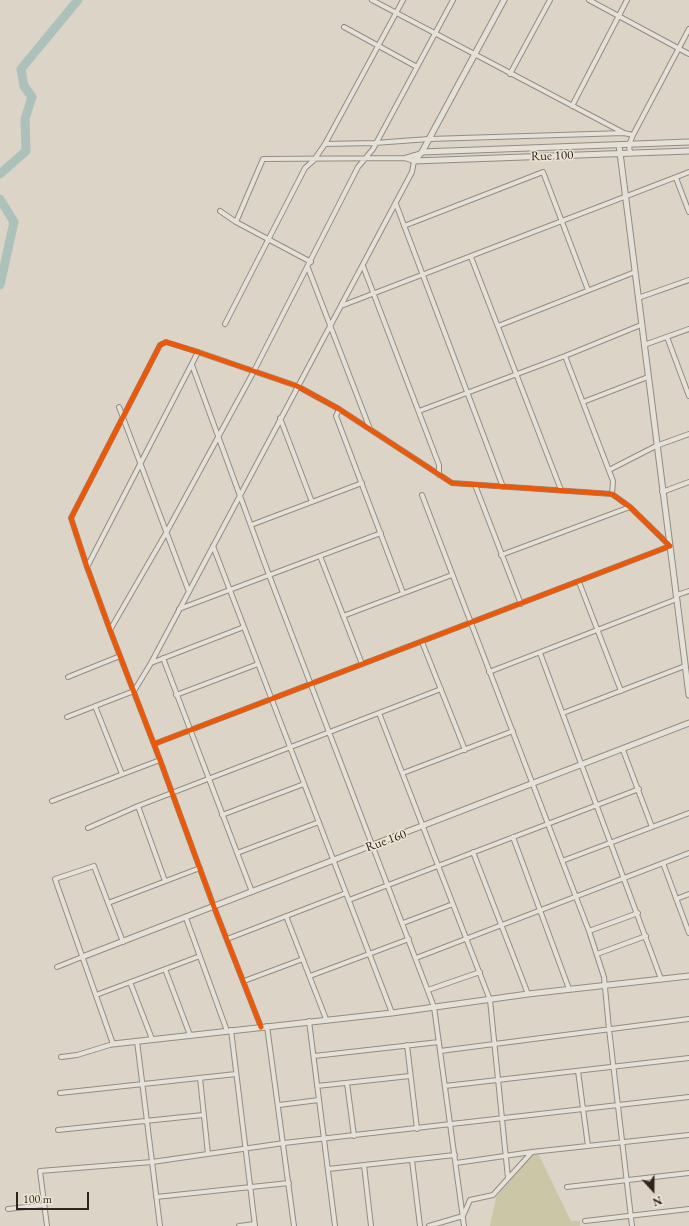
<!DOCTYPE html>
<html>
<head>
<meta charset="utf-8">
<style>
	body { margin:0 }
	#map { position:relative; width:689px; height:1226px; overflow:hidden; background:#dcd4c6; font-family:"EB Garamond",serif }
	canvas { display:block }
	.north { position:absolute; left:633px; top:1170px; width:40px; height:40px; -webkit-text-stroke:3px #eee6d4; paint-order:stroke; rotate:159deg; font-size:11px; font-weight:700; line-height:16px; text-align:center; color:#32241d }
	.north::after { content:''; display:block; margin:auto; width:14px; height:18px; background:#32241d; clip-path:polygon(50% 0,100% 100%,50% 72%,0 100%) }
	.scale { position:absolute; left:16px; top:1192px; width:73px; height:18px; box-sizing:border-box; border:2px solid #32241d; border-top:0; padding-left:5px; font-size:12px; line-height:14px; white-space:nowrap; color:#32241d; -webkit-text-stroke:3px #eee6d4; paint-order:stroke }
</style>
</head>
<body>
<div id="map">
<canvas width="689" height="1226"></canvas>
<div class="north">N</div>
<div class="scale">100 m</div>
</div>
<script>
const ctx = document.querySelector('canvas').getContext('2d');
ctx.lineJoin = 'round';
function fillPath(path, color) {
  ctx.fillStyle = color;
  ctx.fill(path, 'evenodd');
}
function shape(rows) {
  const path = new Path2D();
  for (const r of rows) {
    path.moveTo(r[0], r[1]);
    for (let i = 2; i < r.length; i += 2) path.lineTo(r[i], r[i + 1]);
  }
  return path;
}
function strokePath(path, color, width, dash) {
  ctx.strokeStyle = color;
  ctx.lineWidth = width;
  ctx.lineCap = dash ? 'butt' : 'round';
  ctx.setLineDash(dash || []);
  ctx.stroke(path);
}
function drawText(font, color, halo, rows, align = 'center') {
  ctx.font = font + ' "EB Garamond",serif';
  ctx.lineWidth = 3;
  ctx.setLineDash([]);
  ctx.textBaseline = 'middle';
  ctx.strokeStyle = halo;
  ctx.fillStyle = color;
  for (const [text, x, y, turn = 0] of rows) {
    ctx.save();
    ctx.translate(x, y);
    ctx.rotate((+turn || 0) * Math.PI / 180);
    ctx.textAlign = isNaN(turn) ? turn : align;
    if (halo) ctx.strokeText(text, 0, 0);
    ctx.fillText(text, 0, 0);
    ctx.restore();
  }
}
fillPath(shape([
	[538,1153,571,1221,580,1221,580,1226,490,1226,496,1197,533,1154]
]), '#cbc7a6');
strokePath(shape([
	[0,174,26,151,25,119,32,97,24,86,21,69,78,0],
	[0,199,14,222,0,285]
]), '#abc1ba', 9);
const minor = shape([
	[372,0,624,133],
	[589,0,689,54],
	[344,27,417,67],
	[510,74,550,0],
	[572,106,627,0],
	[325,144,375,143,429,139,624,133,633,135],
	[630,153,629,145,633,135,689,29],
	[676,178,689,212],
	[396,204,503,487],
	[220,211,236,222,311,262],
	[236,222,263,159,405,158,422,153],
	[404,226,543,172,588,290],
	[471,257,561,490],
	[363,266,439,465,439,475],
	[308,268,370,429],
	[638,298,689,280],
	[341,306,689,172],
	[225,324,305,168,314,160,325,144,403,0],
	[498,326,635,272],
	[667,337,689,396],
	[644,345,689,329],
	[565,356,613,481,612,494],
	[192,365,269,575,434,1007,464,1226],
	[583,402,648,377],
	[119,407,189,592],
	[339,409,336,416,403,593],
	[419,411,565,356,641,325],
	[280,418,312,502],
	[609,470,656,446,689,434],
	[475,485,521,604],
	[662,492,689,482],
	[422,495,589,931,604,977,609,1029,632,1226],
	[251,525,362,483],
	[213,546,392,1013],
	[501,555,630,507],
	[320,556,362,664],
	[87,567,198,352],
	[579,582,621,691],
	[677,595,689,591],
	[179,609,381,533],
	[343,616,452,575],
	[110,630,166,533,254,371,358,167,373,149,453,0],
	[422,642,465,750],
	[540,653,661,979],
	[163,658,252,892],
	[151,663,244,627],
	[489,672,677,599],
	[68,677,120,656],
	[176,695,258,664],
	[95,706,122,774],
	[379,713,490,1000,508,1178],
	[563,713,685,666],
	[67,717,134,691,151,663,412,172,414,161,405,158],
	[154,744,670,546,630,507,612,494,452,483,339,409,297,386,198,352,166,342,160,345,71,518,87,567,110,630,160,760,214,907,261,1027],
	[623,750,652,827],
	[403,773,513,731],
	[52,801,160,760],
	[138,806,165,881],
	[222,815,304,784],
	[88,828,138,806,441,689],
	[513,837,569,989],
	[473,852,528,994],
	[237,853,319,822],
	[562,861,689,813],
	[663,863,689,933],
	[676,899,689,894],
	[349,900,639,789],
	[108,903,200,868],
	[286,916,326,1019],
	[186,918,227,1031],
	[403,923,453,904],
	[589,931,638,913],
	[227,939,346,893],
	[597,954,646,936],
	[416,958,689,853],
	[57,967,82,957],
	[165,969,190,1035],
	[310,976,409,939],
	[244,981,303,959],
	[130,982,152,1039],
	[428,990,480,972],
	[96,995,200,956],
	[309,1021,335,1226],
	[267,1026,294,1226],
	[231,1030,255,1226],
	[137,1041,160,1226],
	[407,1045,417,1129],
	[440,1051,689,1019],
	[314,1056,439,1042],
	[61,1057,77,1055,113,1044,55,879,94,866,123,942],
	[578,1071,588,1146],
	[200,1078,208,1154],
	[347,1083,354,1136],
	[317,1086,410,1076],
	[445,1086,689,1058],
	[60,1093,236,1074],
	[279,1105,319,1100],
	[58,1130,203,1115],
	[412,1160,420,1226],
	[456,1163,532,1152,689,1135],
	[364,1165,371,1226],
	[328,1169,455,1155],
	[567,1187,689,1173],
	[156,1197,289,1183],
	[8,1209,44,1205],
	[585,1221,689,1209],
	[47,1226,40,1171,152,1162,284,1143,689,1097],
	[239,1226,255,1224],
	[429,1226,463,1216,470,1200,493,1195,532,1152]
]);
const tertiary = shape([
	[619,145,689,695],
	[422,152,689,142],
	[414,161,689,151],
	[414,161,422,152,504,0],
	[82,957,689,723],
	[113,1044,392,1013,528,994,689,976]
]);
strokePath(minor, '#938c83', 6);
strokePath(tertiary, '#938c83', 7);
strokePath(minor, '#e4e1d9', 4);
strokePath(tertiary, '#e4e1d9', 5);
strokePath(shape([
	[154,744,670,546,630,507,612,494,452,483,339,409,297,386,198,352,166,342,160,345,71,518,87,567,110,630,160,760,214,907,261,1027]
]), '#e8590c', 5);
drawText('13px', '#32241d', '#eee6d4', [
	["Rue 100",552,156,-2],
	["Rue 160",386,841,-20]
]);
</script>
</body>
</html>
